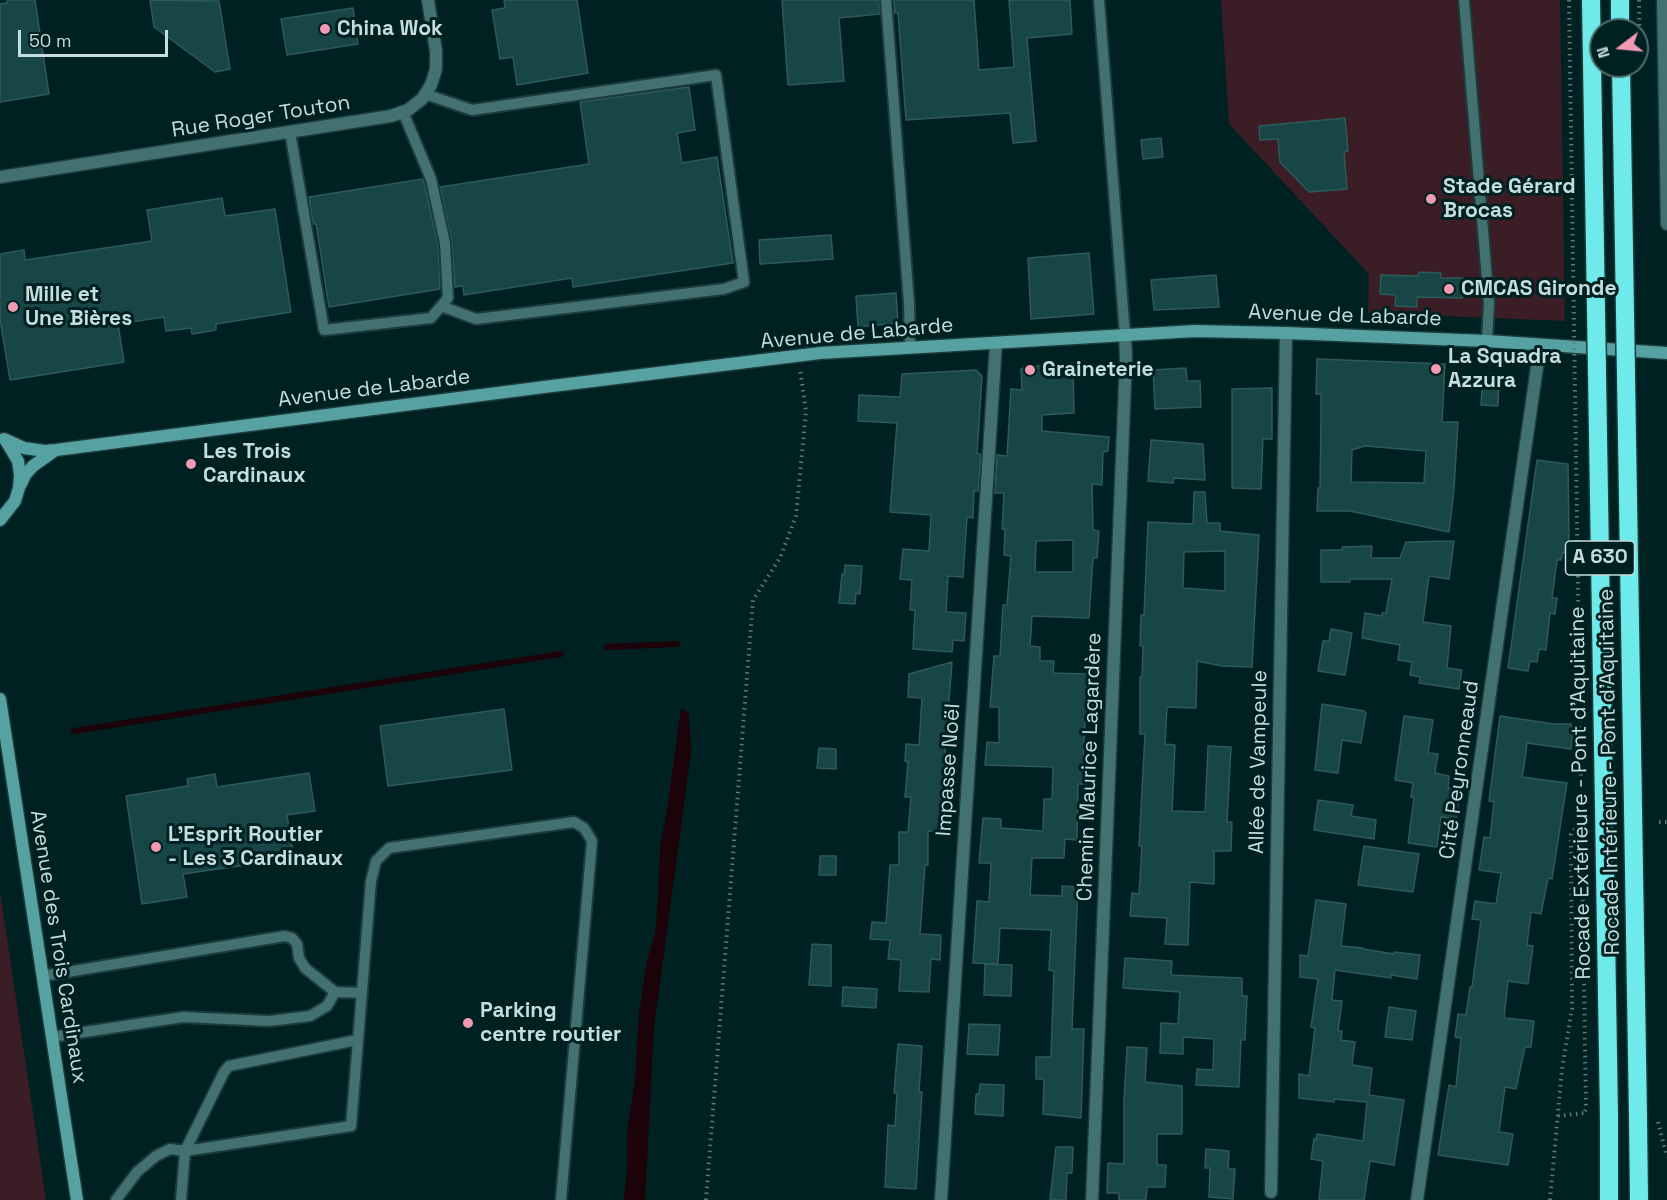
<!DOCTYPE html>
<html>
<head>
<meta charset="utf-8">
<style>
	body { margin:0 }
	#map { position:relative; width:1667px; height:1200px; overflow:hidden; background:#002121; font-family:"Space Grotesk",sans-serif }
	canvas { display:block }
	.north { position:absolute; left:1589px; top:18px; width:60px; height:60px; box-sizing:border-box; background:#002121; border:2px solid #4f6c6c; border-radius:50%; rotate:254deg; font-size:16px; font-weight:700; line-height:24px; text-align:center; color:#c6dddd }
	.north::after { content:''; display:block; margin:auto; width:21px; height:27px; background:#f19ab2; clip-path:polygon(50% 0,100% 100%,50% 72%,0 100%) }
	.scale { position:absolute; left:18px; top:30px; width:150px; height:27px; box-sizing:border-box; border:3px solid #c6dddd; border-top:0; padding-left:8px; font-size:18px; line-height:21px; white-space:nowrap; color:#c6dddd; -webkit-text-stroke:4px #002121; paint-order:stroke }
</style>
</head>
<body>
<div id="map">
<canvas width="1667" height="1200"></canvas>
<div class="north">N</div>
<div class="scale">50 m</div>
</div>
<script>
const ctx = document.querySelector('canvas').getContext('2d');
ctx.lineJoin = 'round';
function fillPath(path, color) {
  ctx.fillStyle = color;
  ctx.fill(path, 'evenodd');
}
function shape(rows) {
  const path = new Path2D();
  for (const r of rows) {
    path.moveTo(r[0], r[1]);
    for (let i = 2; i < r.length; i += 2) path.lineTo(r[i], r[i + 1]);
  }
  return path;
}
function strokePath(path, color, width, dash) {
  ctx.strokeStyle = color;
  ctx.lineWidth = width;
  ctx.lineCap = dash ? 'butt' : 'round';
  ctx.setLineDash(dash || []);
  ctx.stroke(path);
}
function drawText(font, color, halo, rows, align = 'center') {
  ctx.font = font + ' "Space Grotesk",sans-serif';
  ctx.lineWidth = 6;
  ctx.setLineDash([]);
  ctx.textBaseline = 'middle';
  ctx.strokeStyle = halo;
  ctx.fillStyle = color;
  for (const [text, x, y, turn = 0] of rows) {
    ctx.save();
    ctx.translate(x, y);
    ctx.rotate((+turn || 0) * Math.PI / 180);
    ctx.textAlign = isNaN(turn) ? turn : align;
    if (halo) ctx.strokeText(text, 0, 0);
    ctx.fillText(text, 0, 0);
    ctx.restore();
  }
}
fillPath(shape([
	[1221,0,1560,0,1565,321,1368,313,1369,274,1229,124],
	[0,891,46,1200,0,1200]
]), '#3b1d26');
fillPath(shape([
	[681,708,689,713,691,752,654,1028,645,1200,624,1200,627,1171,627,1133,635,1079,639,1014,646,965,655,932,658,899,660,847,668,804]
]), '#1c030a');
strokePath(shape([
	[607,647,677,644],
	[74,731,561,654]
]), '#1c030a', 6);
const building = shape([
	[7,0,35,0,49,94,0,102,0,4,7,3,7,0],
	[150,0,219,1,230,69,215,72,154,27,150,0],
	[504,0,577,0,588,73,517,85,513,57,500,59,492,10,505,8,504,0],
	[782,0,879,0,880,14,839,18,844,81,788,85,782,0],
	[894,0,974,0,979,70,1014,67,1009,0,1070,0,1072,34,1027,38,1036,141,1013,143,1010,113,906,120,898,13,895,13,894,0],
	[353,8,358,44,287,55,281,19,353,8],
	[689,87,695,130,677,133,682,163,717,157,733,263,573,287,572,278,464,295,463,286,455,287,452,242,440,187,589,164,580,102,689,87],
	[1345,118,1348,151,1344,152,1347,189,1309,192,1280,162,1278,139,1260,140,1259,126,1345,118],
	[1161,138,1163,157,1143,159,1141,140,1161,138],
	[423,179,438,244,440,289,329,307,316,224,313,224,309,197,423,179],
	[222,198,225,216,275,209,291,312,216,324,216,330,192,334,191,328,166,331,164,317,118,324,124,362,10,380,0,319,0,254,24,250,25,260,152,241,147,210,222,198],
	[831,235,833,259,760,264,759,240,831,235],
	[1089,253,1094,314,1031,319,1028,258,1089,253],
	[1419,272,1441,273,1440,278,1463,278,1462,298,1417,297,1417,307,1395,306,1396,295,1380,294,1381,275,1418,276,1419,272],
	[1216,275,1219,307,1154,310,1151,280,1216,275],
	[896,293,898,323,858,327,856,296,896,293],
	[1317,359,1445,364,1442,422,1458,422,1454,489,1449,532,1350,511,1317,511,1318,488,1320,488,1321,419,1321,394,1316,394,1317,359],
	[1365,446,1426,451,1424,483,1351,482,1352,450,1365,446],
	[1073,363,1074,413,1042,415,1042,431,1109,437,1108,451,1103,452,1102,485,1092,484,1093,530,1099,531,1097,558,1093,558,1089,618,1032,616,1030,646,1040,647,1040,661,1054,661,1053,673,1087,674,1086,705,1097,705,1097,723,1085,722,1083,759,1088,759,1087,784,1078,784,1077,840,1065,839,1064,858,1032,858,1030,895,1062,896,1062,886,1078,887,1072,1029,1084,1029,1081,1118,1043,1114,1044,1079,1036,1079,1036,1057,1051,1057,1054,971,1049,970,1051,930,1000,928,998,964,973,963,977,901,989,902,991,863,979,863,983,818,1001,819,1001,828,1043,831,1044,799,1052,799,1053,767,985,765,987,742,999,743,999,707,990,707,994,656,1000,656,1003,605,1007,605,1011,556,1004,555,1005,529,1002,529,1004,493,995,493,997,455,1007,456,1011,389,1022,390,1021,369,1024,368,1024,367,1073,363],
	[1073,540,1073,572,1035,572,1036,541,1073,540],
	[1186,368,1187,381,1200,381,1201,407,1155,409,1153,370,1186,368],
	[976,370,982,376,977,454,981,454,978,491,974,491,973,518,967,517,963,577,948,576,946,612,966,613,964,641,953,640,952,652,913,649,915,610,910,610,912,580,900,579,903,549,929,551,931,515,890,512,897,423,858,421,859,395,900,397,902,374,976,370],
	[1483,374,1499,374,1498,406,1481,405,1483,374],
	[1272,388,1272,439,1263,439,1261,489,1232,488,1232,389,1272,388],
	[1151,440,1203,444,1205,480,1174,478,1173,483,1148,481,1151,440],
	[1537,460,1568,464,1569,536,1567,553,1563,552,1561,560,1557,560,1552,598,1557,598,1555,614,1550,613,1546,650,1539,649,1537,662,1530,661,1528,671,1508,668,1537,460],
	[1194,492,1205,492,1207,523,1220,523,1220,531,1259,535,1252,667,1222,666,1197,661,1196,708,1167,707,1165,744,1175,745,1172,811,1205,812,1208,746,1231,747,1227,822,1232,822,1231,851,1214,851,1214,884,1190,882,1188,945,1165,944,1167,918,1130,916,1132,893,1139,894,1142,846,1139,846,1145,734,1140,734,1140,677,1142,677,1143,646,1140,646,1141,615,1144,615,1148,522,1193,524,1194,492],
	[1225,551,1225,591,1183,588,1184,552,1225,551],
	[1454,541,1449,579,1429,576,1423,622,1451,626,1447,668,1462,670,1459,689,1419,683,1420,677,1410,675,1412,662,1398,660,1400,645,1362,638,1365,613,1382,616,1382,613,1386,613,1392,579,1350,579,1350,582,1321,582,1321,550,1342,550,1342,547,1372,546,1371,558,1400,558,1406,542,1454,541],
	[845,565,862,566,860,594,856,593,855,604,839,603,842,574,844,575,845,565],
	[1331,629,1352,633,1345,675,1318,671,1323,641,1329,641,1331,629],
	[952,662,939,832,928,831,928,865,925,865,920,934,941,935,940,960,931,959,929,992,899,991,901,960,888,959,890,940,870,939,872,922,886,923,890,865,899,865,899,832,908,832,911,797,905,797,908,762,905,761,906,744,919,745,922,698,908,697,909,674,952,662],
	[1322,704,1364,711,1366,713,1361,743,1342,740,1338,773,1315,770,1322,704],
	[504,709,512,770,388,786,380,726,504,709],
	[1404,716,1433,720,1428,753,1438,754,1435,773,1449,776,1448,788,1460,790,1456,819,1441,817,1437,847,1408,843,1414,798,1411,797,1413,783,1395,780,1404,716],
	[1500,716,1554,724,1571,724,1572,737,1571,749,1527,743,1525,760,1522,777,1567,783,1552,879,1548,878,1541,914,1531,912,1527,945,1533,946,1528,984,1508,981,1504,1018,1534,1021,1531,1047,1525,1047,1516,1089,1505,1087,1499,1132,1513,1134,1508,1165,1438,1155,1449,1085,1456,1087,1461,1038,1455,1037,1458,1014,1466,1015,1470,987,1472,987,1481,920,1472,919,1475,901,1496,904,1501,873,1479,870,1484,837,1490,838,1494,802,1489,801,1500,716],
	[819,748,836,749,836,769,817,768,819,748],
	[309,773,315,811,287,815,294,858,183,874,187,897,142,904,126,796,188,786,187,779,215,774,217,787,309,773],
	[1318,800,1353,805,1351,816,1376,820,1374,839,1314,830,1318,800],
	[1364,846,1419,854,1413,892,1358,885,1364,846],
	[820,856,836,856,836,875,819,875,820,856],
	[1316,900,1346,904,1341,946,1363,948,1363,949,1394,954,1394,952,1420,955,1417,979,1391,975,1391,978,1335,970,1332,1000,1342,1001,1338,1031,1342,1031,1341,1040,1355,1042,1352,1065,1372,1068,1369,1095,1404,1100,1394,1165,1370,1161,1364,1200,1319,1200,1323,1161,1311,1159,1314,1139,1316,1140,1317,1134,1363,1141,1367,1102,1334,1099,1334,1102,1299,1098,1299,1074,1309,1076,1315,1028,1311,1027,1318,979,1300,977,1300,955,1308,956,1316,900],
	[812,944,831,945,831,986,809,985,812,944],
	[1125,958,1172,961,1171,975,1242,978,1242,996,1247,996,1245,1040,1241,1040,1239,1087,1196,1085,1197,1069,1213,1070,1214,1039,1183,1037,1183,1054,1160,1053,1161,1023,1178,1024,1180,992,1123,988,1125,958],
	[985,964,1012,965,1011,996,984,995,985,964],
	[843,987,877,989,876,1008,842,1006,843,987],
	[1389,1007,1416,1011,1412,1040,1385,1037,1389,1007],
	[969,1024,1000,1025,998,1055,967,1054,969,1024],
	[898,1044,922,1046,919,1092,922,1092,916,1189,885,1187,888,1125,895,1126,897,1093,894,1093,898,1044],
	[1127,1047,1147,1048,1145,1082,1182,1086,1182,1134,1157,1134,1157,1165,1166,1165,1165,1187,1147,1187,1146,1200,1119,1200,1119,1193,1107,1193,1108,1163,1124,1164,1124,1101,1127,1047],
	[980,1084,1004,1085,1003,1116,975,1114,976,1094,979,1094,980,1084],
	[1056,1147,1073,1147,1072,1173,1067,1173,1066,1200,1050,1200,1056,1147],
	[1206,1149,1229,1151,1228,1169,1235,1169,1233,1199,1209,1197,1210,1168,1205,1168,1206,1149]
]);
fillPath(building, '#184646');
strokePath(building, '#2d5a5a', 1.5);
const lane = shape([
	[886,0,909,303,910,348],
	[1099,0,1125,335],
	[1464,0,1489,303,1487,341],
	[425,94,472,110,716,75,744,282,724,289,476,319,441,306],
	[290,132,324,330,431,318,448,298,445,243,431,179,403,112],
	[43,976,285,936,292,938,297,944,299,958,305,968,335,992,362,993],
	[52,1037,183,1017,269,1021,310,1016,327,1006,335,992],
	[185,1151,351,1126,371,881,376,861,389,848,574,822,584,828,592,841,561,1200],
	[185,1151,224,1072,229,1066,357,1040],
	[116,1200,137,1172,156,1156,170,1149,185,1151,181,1200]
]);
const street = shape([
	[1663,0,1667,224],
	[0,177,391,116,408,110,422,99,431,85,436,69,436,51,428,0],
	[1271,1192,1286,333],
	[941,1200,996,343],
	[1092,1200,1126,358,1125,335],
	[1417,1200,1537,367,1538,345]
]);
const secondary = shape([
	[4,439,24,448,45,451,56,450,544,387,820,353,1195,331,1286,333,1487,341,1667,353],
	[21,484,25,475,33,466,54,451],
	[0,520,15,501,19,488,20,475,18,461,6,441],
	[0,699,77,1200]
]);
const highway = shape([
	[1620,0,1620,30],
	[1609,1117,1609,1200],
	[1638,1118,1639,1200]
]);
strokePath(lane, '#1c3b3b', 14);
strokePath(street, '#1c3b3b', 15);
strokePath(secondary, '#1c3b3b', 15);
strokePath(highway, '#1c3b3b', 21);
strokePath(shape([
	[1659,822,1667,822],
	[1558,1116,1584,1113],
	[1658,1122,1667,1157],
	[706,1200,753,600,780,558,796,516,806,412,800,369],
	[1550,1200,1562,1069,1572,1009,1571,834,1579,824]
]), '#5d7979', 4, [1.5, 4.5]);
strokePath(lane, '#437070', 10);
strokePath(street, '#437070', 12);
strokePath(secondary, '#56a1a1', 12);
strokePath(highway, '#6feaea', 18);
const highwayBridge = shape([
	[1591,0,1609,1117],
	[1621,66,1638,1118]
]);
strokePath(highwayBridge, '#1c3b3b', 21, []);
strokePath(shape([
	[1569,0,1586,1109,1584,1113],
	[1639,0,1640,62]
]), '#5d7979', 4, [1.5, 4.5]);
strokePath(highwayBridge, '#6feaea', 18);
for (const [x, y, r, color] of [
	[325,29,6,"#f19ab2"],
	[1431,199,6,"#f19ab2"],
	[1449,289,6,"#f19ab2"],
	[13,307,6,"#f19ab2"],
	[1436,369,6,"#f19ab2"],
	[1030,370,6,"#f19ab2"],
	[191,464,6,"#f19ab2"],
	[156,847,6,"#f19ab2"],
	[468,1023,6,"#f19ab2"]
]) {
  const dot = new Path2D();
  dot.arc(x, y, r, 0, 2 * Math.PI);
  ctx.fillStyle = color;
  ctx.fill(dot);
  strokePath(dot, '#002121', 2);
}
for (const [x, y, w] of [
	[1600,558,69]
]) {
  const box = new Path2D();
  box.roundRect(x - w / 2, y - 17, w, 34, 4.5);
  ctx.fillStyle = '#002121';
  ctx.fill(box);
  strokePath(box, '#c6dddd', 1.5);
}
drawText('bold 20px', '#c6dddd', null, [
	["A 630",1600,558]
]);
drawText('bold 21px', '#c6dddd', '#002121', [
	["China Wok",337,29],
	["Stade Gérard",1443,187],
	["Brocas",1443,211],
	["CMCAS Gironde",1461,289],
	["Mille et",25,295],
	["Une Bières",25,319],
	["La Squadra",1448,357],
	["Azzura",1448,381],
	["Graineterie",1042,370],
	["Les Trois",203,452],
	["Cardinaux",203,476],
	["L'Esprit Routier",168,835],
	["- Les 3 Cardinaux",168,859],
	["Parking",480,1011],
	["centre routier",480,1035]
], 'left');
drawText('21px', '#c6dddd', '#002121', [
	["Rue Roger Touton",261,117,-9],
	["Avenue de Labarde",1345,316,2],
	["Avenue de Labarde",857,334,-5],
	["Avenue de Labarde",374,389,-7],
	["Allée de Vampeule",1259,762,-89],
	["Chemin Maurice Lagardère",1090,767,-88],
	["Impasse Noël",949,770,-86],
	["Cité Peyronneaud",1460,770,-82],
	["Rocade Intérieure - Pont d'Aquitaine",1610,772,-91],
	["Rocade Extérieure - Pont d'Aquitaine",1581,793,-91],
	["Avenue des Trois Cardinaux",58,947,81]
]);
</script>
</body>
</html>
